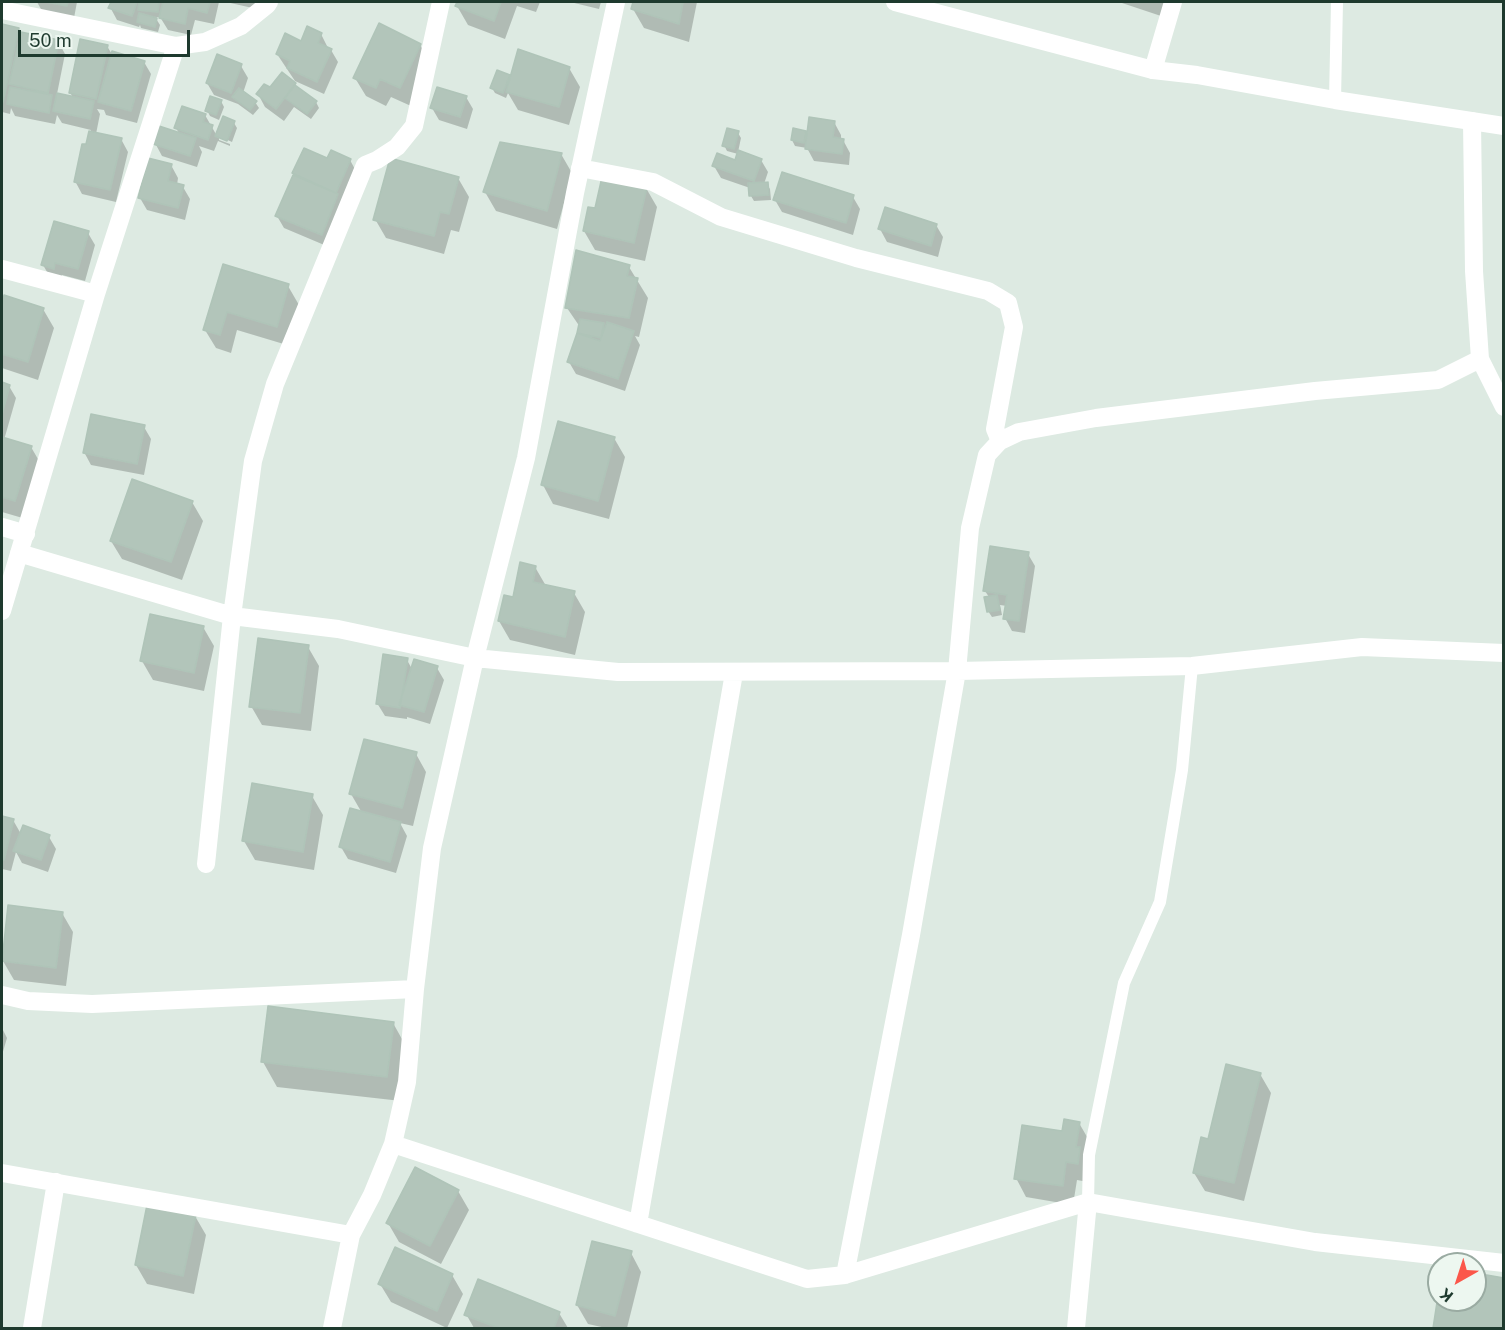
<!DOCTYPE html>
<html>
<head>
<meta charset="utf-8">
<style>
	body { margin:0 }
	#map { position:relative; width:1505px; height:1330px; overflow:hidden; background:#ddeae2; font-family:"Public Sans",sans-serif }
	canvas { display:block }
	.frame { position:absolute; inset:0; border:3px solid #1e3a2e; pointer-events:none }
	.north { position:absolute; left:1427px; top:1252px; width:60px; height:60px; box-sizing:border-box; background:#edf7f0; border:2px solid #9aaba2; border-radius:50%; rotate:219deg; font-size:16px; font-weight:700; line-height:24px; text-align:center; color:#1e3a2e }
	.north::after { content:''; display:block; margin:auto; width:21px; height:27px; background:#fb574a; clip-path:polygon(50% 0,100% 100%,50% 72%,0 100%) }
	.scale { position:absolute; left:18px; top:30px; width:172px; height:27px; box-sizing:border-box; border:3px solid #1e3a2e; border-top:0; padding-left:8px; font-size:18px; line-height:21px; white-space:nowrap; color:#1e3a2e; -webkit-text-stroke:4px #edf7f0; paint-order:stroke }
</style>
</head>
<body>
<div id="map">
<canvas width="1505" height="1330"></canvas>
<div class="frame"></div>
<div class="north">K</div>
<div class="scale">50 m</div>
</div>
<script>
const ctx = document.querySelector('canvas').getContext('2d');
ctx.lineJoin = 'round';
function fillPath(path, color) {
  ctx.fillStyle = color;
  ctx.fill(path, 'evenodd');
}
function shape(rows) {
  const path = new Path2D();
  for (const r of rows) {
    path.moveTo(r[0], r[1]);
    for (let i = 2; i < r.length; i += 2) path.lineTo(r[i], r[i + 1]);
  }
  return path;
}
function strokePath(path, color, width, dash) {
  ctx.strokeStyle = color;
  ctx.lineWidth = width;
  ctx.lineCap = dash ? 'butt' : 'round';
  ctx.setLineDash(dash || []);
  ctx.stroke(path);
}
fillPath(shape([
	[37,2,77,2,74,18,42,11],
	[112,2,219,2,214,24,195,20,191,35,168,30,160,17,155,17,160,25,158,32,141,28,140,25,139,27,117,20,110,7],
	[226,2,258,2,257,9],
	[458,2,540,2,536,12,517,6,505,39,468,25,457,6],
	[570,2,601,2,599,9],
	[635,2,697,2,689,42,644,28,633,9],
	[1119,2,1172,2,1167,18],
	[2,25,18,29,20,33,58,41,65,54,57,94,73,98,70,92,107,46,113,56,144,62,151,74,137,123,106,115,104,110,97,109,100,114,96,134,121,139,128,152,116,202,82,194,75,181,91,130,62,123,57,115,55,124,15,116,11,108,10,114,2,112],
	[321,34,328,48,331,50,338,62,324,94,295,81,277,54],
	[420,45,431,64,411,106,391,97,386,106,366,96,355,78],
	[519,51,569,68,580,87,569,125,518,110,508,93,506,98,495,93,492,88,509,76,511,79],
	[241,66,248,78,243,93,255,102,259,108,253,115,238,104,214,95,207,83],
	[295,84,298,89,316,102,319,108,311,119,294,107,284,121,265,107,258,94],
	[466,97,473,109,467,129,439,120,432,108],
	[221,101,224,107,219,120,210,116,207,110],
	[205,115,217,136,234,123,237,128,232,142,219,136,219,140,230,144,230,146,218,141,214,151,199,146,202,152,197,167,162,156,155,143,180,135,176,128],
	[834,122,841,135,841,140,843,140,850,153,849,165,814,161,807,148,795,146,792,140,805,132,808,137],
	[738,133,741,138,738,152,761,160,768,172,764,184,767,184,770,189,771,200,754,201,751,196,750,188,721,178,714,166,736,162,738,154,727,151,724,145],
	[561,154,572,173,557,229,496,211,485,192],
	[328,160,350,160,357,173,329,247,284,228,277,216,298,179,294,173],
	[171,165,178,178,177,185,183,187,190,199,185,220,147,210,140,198],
	[458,178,469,197,459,232,451,230,444,254,386,238,375,219],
	[646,188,657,207,645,261,595,250,584,231,596,210],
	[853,197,860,209,853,235,782,212,775,200],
	[936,225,943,237,938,257,887,242,880,229],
	[88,233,95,245,85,281,62,275,61,280,50,277,43,265],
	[224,266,288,286,299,305,287,345,237,330,231,353,216,348,205,330],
	[629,267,648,298,639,337,635,336,640,345,625,391,576,374,569,362,580,327,567,308],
	[5,297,43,309,54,328,38,380,2,368,2,310],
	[2,384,9,386,16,398,4,440,31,447,42,466,26,519,2,512],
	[144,427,151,439,144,475,91,465,84,452],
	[614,438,625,457,609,519,553,504,543,485],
	[192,502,203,521,182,580,122,559,111,541],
	[1028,554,1035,566,1025,633,1012,631,1005,618,1007,606,1000,605,1002,615,992,617,988,611,989,597,985,591],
	[535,567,546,586,574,593,585,612,575,655,510,640,499,621],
	[203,627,214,646,204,691,153,680,142,661],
	[308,647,319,666,311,731,262,725,251,706],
	[407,660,412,669,437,668,444,680,430,724,407,717,407,719,385,716,377,703],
	[416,754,426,772,413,826,400,823,407,836,396,873,348,859,341,847,362,813,351,794],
	[312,796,323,815,314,870,255,860,244,841],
	[2,818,13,820,21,834,49,837,56,849,48,872,22,863,16,852,11,871,2,869],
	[62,913,73,932,66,986,14,980,3,961],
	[393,1023,407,1048,401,1101,277,1087,263,1062],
	[2,1028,7,1038,2,1055],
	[1260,1074,1271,1093,1244,1201,1205,1191,1194,1173,1209,1141],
	[1079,1123,1090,1142,1088,1182,1077,1180,1073,1205,1026,1197,1016,1178,1063,1133],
	[458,1191,469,1210,441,1264,399,1242,388,1223],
	[195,1216,206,1235,194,1294,147,1284,136,1265],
	[631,1253,641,1272,627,1328,606,1328,588,1324,577,1305],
	[1475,1274,1504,1278,1504,1328,1435,1328,1439,1300,1475,1300],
	[452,1275,463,1294,447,1328,391,1302,380,1284],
	[559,1313,568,1328,474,1328,466,1314]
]), '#0003');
const building = shape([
	[46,2,68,2,67,6,46,2],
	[111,2,137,2,132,16,108,8,111,2],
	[139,2,159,2,158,12,138,10,139,2],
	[163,2,210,2,207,13,188,8,185,24,159,18,163,2],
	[457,2,501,2,494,21,455,6,457,2],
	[633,2,683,2,679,24,631,9,633,2],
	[139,13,157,18,155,27,137,22,139,13],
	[379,23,421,44,400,88,380,79,376,88,353,78,379,23],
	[2,24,19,28,3,102,2,102,2,24],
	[307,26,322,33,318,43,332,49,317,82,287,68,290,61,276,54,285,33,301,41,307,26],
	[21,32,59,40,48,93,9,84,21,32],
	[80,39,108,45,96,99,69,93,80,39],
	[518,49,570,67,559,107,506,92,518,49],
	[112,51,145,61,131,111,98,102,112,51],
	[217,54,242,64,231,93,206,83,217,54],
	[497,70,510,75,503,93,490,88,497,70],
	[282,72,296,83,276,109,256,94,264,84,270,87,282,72],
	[295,85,317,101,307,114,285,98,295,85],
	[10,87,52,95,49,113,7,104,10,87],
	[437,87,467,96,460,117,430,108,437,87],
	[239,88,257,101,250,110,232,97,239,88],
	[57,93,94,101,90,119,53,111,57,93],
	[210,96,222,100,216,115,205,111,210,96],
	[182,106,206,114,203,122,213,125,208,140,174,128,182,106],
	[223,116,235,121,227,141,215,136,223,116],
	[809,117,835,121,833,137,844,139,842,154,805,149,809,117],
	[159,126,196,138,190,156,153,144,159,126],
	[727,128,739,131,734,149,722,146,727,128],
	[793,128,806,131,804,143,791,140,793,128],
	[89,131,122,138,110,190,74,182,82,144,86,144,89,131],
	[500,142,562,153,547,211,483,192,500,142],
	[304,148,327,158,331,150,351,159,336,193,292,173,304,148],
	[738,150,762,159,754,181,712,166,717,153,735,160,738,150],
	[148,158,172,164,168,181,184,185,178,208,138,198,148,158],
	[390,158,459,177,449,214,440,212,434,236,373,220,390,158],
	[782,172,854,195,846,223,773,200,782,172],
	[293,175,338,194,322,235,275,216,293,175],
	[602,177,647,187,634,243,583,231,588,207,595,208,602,177],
	[768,182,769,195,749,196,748,183,768,182],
	[885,207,937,224,931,246,878,229,885,207],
	[54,221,89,231,78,269,55,263,54,269,41,265,54,221],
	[576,250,630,265,627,276,638,278,629,318,565,308,576,250],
	[223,264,289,284,277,327,227,312,220,335,203,330,223,264],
	[4,295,44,308,28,362,2,354,2,305,4,295],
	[580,319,604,323,601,338,577,333,580,319],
	[607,322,634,331,618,379,567,362,577,333,600,341,607,322],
	[2,382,10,385,2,414,2,382],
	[91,414,145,425,137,464,83,453,91,414],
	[558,421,615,437,598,501,541,485,558,421],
	[2,437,32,446,15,501,2,497,2,437],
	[132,479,193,501,171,562,110,541,132,479],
	[990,546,1029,552,1019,621,1003,619,1007,595,983,591,990,546],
	[520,562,536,566,533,582,575,591,565,637,498,621,504,595,513,597,520,562],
	[997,595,1000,610,987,612,984,597,997,595],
	[150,614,204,626,194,673,140,661,150,614],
	[258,638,309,645,300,713,249,707,258,638],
	[383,654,408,658,400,708,376,704,383,654],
	[414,659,438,666,424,712,399,705,414,659],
	[364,739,417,752,402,808,349,794,364,739],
	[252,783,313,794,303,852,242,841,252,783],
	[350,808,401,822,390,862,339,847,350,808],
	[2,816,14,819,4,860,2,859,2,816],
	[23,825,50,835,41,860,13,851,23,825],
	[8,905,63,912,56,968,2,961,8,905],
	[268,1006,394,1022,387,1077,261,1062,268,1006],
	[1226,1064,1261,1073,1234,1183,1193,1173,1201,1137,1208,1139,1226,1064],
	[1064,1119,1080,1122,1076,1147,1080,1147,1078,1164,1066,1162,1063,1186,1014,1179,1022,1125,1062,1131,1064,1119],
	[415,1167,459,1190,430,1246,386,1223,415,1167],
	[147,1205,196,1215,183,1276,135,1265,147,1205],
	[592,1241,632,1251,615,1316,576,1305,592,1241],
	[395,1247,453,1274,437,1311,378,1284,395,1247],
	[1475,1273,1504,1278,1504,1328,1433,1328,1439,1289,1439,1300,1475,1300,1475,1273],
	[478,1279,560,1312,554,1328,499,1328,464,1315,478,1279]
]);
fillPath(building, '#b2c5ba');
strokePath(building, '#afc4b8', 1.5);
strokePath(shape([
	[1335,100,1337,2],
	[1088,1202,1089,1155,1124,983,1160,902,1182,770,1192,666]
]), '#fff', 12);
strokePath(shape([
	[441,2,414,126,397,147,377,160,365,165,275,384,253,461,232,616,338,629,475,658,618,672,957,671,1192,666,1362,647,1504,653],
	[2,10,176,46],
	[1153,70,1173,2],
	[580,168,653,182,721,217,856,258,988,291,1008,303,1014,327,995,429,1000,441],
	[2,269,96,294],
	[1480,359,1504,407],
	[2,527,26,534],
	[19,553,232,616,206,864],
	[2,611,96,294,176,46,205,42,241,26,267,5,269,2],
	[2,995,28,1001,92,1004,415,989],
	[393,1144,807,1279,845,1275,1088,1202,1315,1242,1504,1263],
	[2,1173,351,1235],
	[638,1224,734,673],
	[845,1275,911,935,957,671,970,528,987,455,1000,441,1019,432,1096,418,1315,391,1438,380,1480,359,1474,271,1472,121],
	[32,1328,56,1182],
	[332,1328,351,1235,372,1195,393,1144,407,1082,415,989,432,848,475,658,526,458,575,193,616,2],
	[1076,1328,1088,1202]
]), '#fff', 18);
strokePath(shape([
	[895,2,1153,70,1197,75,1335,100,1504,126]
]), '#fff', 18);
</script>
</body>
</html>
